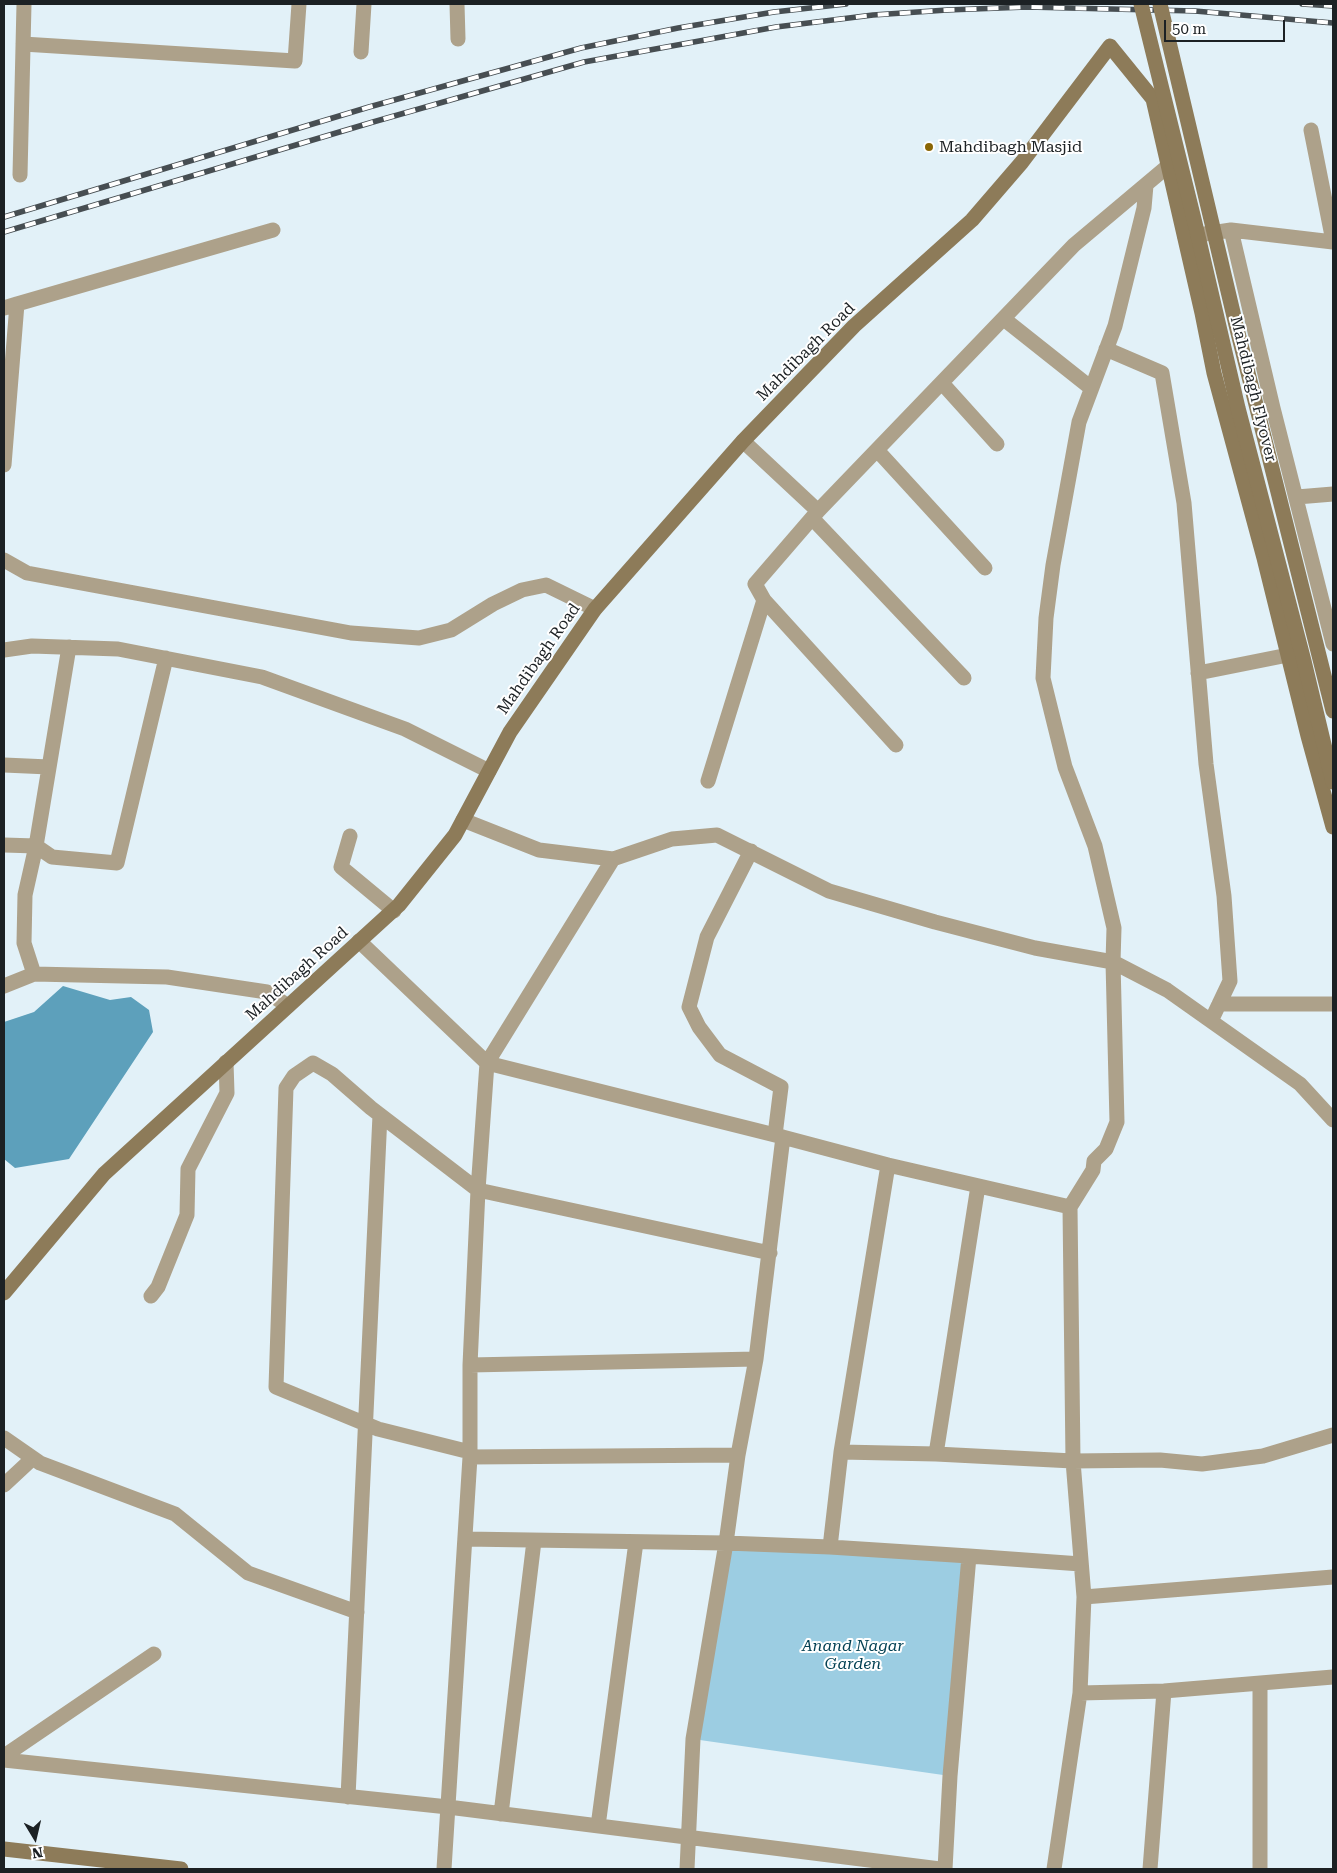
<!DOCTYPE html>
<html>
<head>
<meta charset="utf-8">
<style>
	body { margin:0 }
	#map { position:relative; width:1337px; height:1873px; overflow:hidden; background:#e2f1f8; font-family:"Roboto Serif",serif }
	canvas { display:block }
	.frame { position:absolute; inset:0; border:5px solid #1c2124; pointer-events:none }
	.north { position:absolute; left:10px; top:1813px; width:50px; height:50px; -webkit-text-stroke:4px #fff; paint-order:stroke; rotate:171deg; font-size:14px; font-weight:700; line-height:20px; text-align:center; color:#1c2124 }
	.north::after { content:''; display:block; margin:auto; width:18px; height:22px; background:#1c2124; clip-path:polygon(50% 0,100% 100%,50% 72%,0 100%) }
	.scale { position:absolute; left:1164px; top:20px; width:121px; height:22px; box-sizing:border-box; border:2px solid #1c2124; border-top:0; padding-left:6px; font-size:15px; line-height:18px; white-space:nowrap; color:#1c2124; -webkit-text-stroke:4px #fff; paint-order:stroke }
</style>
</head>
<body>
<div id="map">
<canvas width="1337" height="1873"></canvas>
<div class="frame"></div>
<div class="north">N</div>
<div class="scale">50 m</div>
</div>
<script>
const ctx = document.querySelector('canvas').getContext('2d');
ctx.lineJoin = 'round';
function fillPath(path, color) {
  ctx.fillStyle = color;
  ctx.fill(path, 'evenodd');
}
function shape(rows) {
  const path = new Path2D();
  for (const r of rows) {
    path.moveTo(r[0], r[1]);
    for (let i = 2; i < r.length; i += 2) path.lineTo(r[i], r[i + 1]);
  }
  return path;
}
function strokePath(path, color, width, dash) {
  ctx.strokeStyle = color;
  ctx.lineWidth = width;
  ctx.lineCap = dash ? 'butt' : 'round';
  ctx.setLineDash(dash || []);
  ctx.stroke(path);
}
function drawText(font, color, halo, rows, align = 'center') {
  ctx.font = font + ' "Roboto Serif",serif';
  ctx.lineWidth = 4;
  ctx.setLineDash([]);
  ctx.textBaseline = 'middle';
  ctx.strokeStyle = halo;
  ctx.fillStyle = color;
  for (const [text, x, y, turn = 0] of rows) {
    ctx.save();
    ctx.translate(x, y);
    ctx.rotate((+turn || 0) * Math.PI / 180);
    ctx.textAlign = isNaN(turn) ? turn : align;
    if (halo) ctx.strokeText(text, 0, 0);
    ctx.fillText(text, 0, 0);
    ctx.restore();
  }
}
fillPath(shape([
	[726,1543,969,1556,950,1776,693,1739]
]), '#9ccde2');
fillPath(shape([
	[63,986,110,1000,131,997,149,1010,153,1032,69,1159,15,1168,4,1159,4,1022,34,1012]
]), '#5da0bb');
strokePath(shape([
	[457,4,458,39],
	[23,44,295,61,299,4],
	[361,52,364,4],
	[1311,130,1333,241],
	[20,175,24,4],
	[1146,185,1144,208,1115,326,1079,422,1053,565,1046,618,1043,678,1065,767,1095,846,1114,928,1113,962,1167,990,1300,1084,1333,1120],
	[1231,230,1273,408,1333,644],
	[1185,237,1231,230,1333,242],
	[17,304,273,230],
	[4,308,17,304,4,465],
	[1004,319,1091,388],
	[1106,349,1162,373,1184,503,1206,764,1224,896,1230,981,1211,1021],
	[942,383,997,444],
	[743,441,818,511,1074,245,1168,166],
	[877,450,985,568],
	[1297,497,1333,494],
	[818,511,755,584,764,600,896,745],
	[812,518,964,678],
	[4,560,27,573,351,633,419,638,451,630,493,604,522,590,546,585,595,609],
	[69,647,36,846,25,895,24,943,34,974,167,977,267,992,288,1006],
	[4,650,32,646,118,649,262,677,405,729,489,771],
	[1198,673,1288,655],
	[4,765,49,767],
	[708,781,764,600],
	[350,836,341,867,394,911],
	[4,845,36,846,52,857,117,863,166,658],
	[751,851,707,937,689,1007,699,1027,720,1055,781,1087,775,1135],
	[613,859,672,839,717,835,829,891,935,922,1035,948,1113,962,1117,1122,1106,1149,1094,1161,1093,1170,1070,1207],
	[359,941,487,1063,613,859,539,850,463,820],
	[4,986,34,974],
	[1219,1004,1333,1004],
	[783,1137,756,1359,470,1365,478,1190,487,1063,775,1135,888,1165,1070,1207,1073,1461,1084,1597,1333,1577],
	[888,1165,841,1452,936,1454,1073,1461,1160,1460,1202,1464,1263,1456,1333,1435],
	[151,1296,158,1287,187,1215,188,1169,227,1093,226,1062],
	[4,1438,40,1463,175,1514,248,1573,357,1612],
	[470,1452,378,1429,276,1387,286,1088,294,1076,313,1063,332,1074,371,1108,478,1190,770,1253],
	[936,1454,978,1186],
	[470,1457,738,1455,756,1359],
	[4,1485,33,1458],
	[465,1539,726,1543,738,1455],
	[830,1547,841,1452],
	[969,1556,1081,1564],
	[1260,1683,1260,1869],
	[1080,1693,1164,1691,1333,1677],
	[4,1756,154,1654],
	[4,1760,448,1807,940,1869],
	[348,1797,380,1115],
	[501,1814,534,1541],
	[598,1826,636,1542],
	[444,1869,470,1457,470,1365],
	[687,1869,693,1739,726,1543,830,1547,969,1556,950,1776,945,1869],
	[1054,1869,1080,1693,1084,1597],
	[1150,1869,1164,1691]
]), '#ada18a', 15);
strokePath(shape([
	[4,1293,104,1174,399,905,455,835,510,732,595,609,743,441,854,326,972,220,1022,162,1110,46,1153,99,1202,313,1214,373,1264,558,1308,736,1333,827],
	[4,1849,181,1869]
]), '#8d7b59', 15);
const rail = shape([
	[1302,4,1333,6],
	[4,217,369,107,581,48,678,28,774,12,846,4],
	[4,232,373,122,584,62,776,27,873,15,947,10,1027,7,1195,11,1333,23]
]);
strokePath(rail, '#474e52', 5.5);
strokePath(rail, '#fff', 4, [11]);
strokePath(shape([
	[1141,4,1195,223,1238,408,1304,661,1333,782],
	[1160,4,1236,325,1333,711]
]), '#8d7b59', 15);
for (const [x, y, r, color] of [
	[929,147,5,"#8a6605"]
]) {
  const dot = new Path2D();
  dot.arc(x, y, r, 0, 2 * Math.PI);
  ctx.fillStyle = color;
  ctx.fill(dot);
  strokePath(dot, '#fff', 2);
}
drawText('16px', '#1c2124', '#fff', [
	["Mahdibagh Masjid",939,147]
], 'left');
drawText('16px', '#1c2124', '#fff', [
	["Mahdibagh Road",806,352,-45],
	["Mahdibagh Flyover",1253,389,76],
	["Mahdibagh Road",539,659,-55],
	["Mahdibagh Road",297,974,-42]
]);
drawText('italic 16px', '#013f52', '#fff', [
	["Anand Nagar",853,1646],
	["Garden",853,1664]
]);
</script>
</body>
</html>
